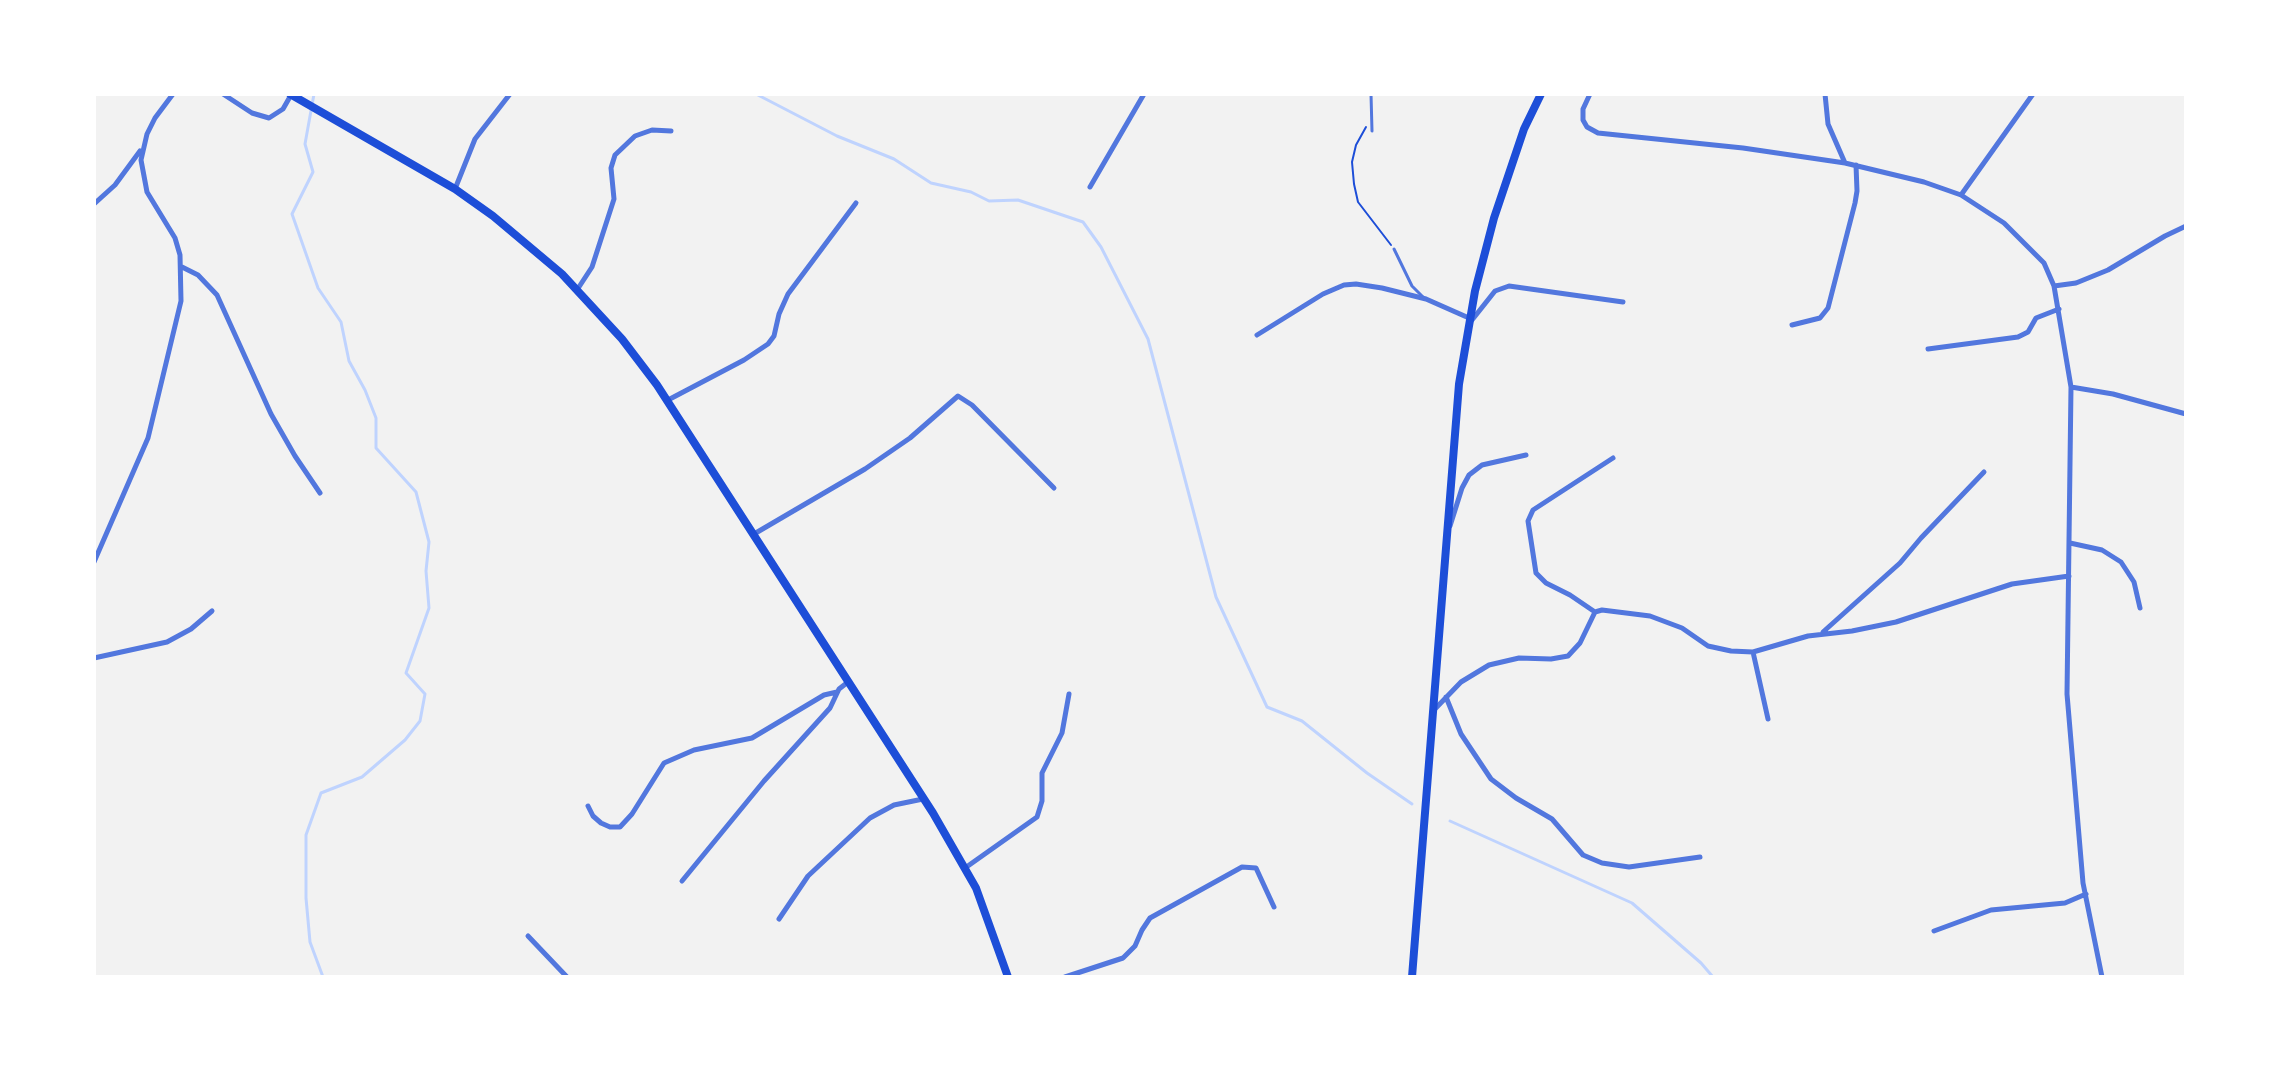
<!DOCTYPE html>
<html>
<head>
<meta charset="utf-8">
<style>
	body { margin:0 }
	#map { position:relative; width:2280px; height:1071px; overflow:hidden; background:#f2f2f2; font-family:"PT Sans",sans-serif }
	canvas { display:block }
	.frame { position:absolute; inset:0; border:96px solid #fff; pointer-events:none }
</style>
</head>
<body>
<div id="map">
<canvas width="2280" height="1071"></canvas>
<div class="frame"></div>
</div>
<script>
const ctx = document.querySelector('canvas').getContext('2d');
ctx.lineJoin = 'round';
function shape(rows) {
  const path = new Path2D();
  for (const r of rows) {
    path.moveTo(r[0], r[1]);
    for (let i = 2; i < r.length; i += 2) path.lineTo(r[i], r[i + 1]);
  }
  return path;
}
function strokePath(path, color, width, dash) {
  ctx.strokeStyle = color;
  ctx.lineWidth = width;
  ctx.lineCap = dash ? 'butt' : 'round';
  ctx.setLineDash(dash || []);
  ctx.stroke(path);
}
strokePath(shape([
	[314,94,305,144,313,172,292,214,318,288,341,322,349,361,365,390,376,418,376,448,416,492,429,542,426,571,429,608,406,673,425,694,420,721,405,740,362,777,321,793,306,835,306,898,310,942,323,977],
	[756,94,837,136,894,159,931,183,971,192,989,201,1018,200,1083,222,1101,247,1148,339,1216,597,1267,707,1302,721,1367,773,1412,804],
	[1450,821,1632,903,1701,963,1713,977]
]), '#bfd3fe', 3);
strokePath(shape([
	[1366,127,1356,145,1352,162,1354,184,1358,202,1391,245]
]), '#1d4ed8', 2);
strokePath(shape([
	[1371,94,1372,131],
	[1394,249,1412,286,1423,297]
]), '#5277de', 3);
strokePath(shape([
	[223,94,252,113,269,118,283,109,291,95],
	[1590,94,1583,109,1583,120,1587,127,1598,133,1743,148,1845,163,1924,182,1961,195,2004,223,2044,263,2054,286,2071,387,2067,694,2083,883,2102,977],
	[1825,94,1828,124,1845,163],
	[1090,187,1144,94],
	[455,189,475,139,510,94],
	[1961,195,2033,94],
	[94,204,115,185,140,151],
	[182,267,198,275,217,295,271,414,295,456,320,493],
	[2054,286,2076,283,2108,270,2165,236,2186,226],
	[577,290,592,267,614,199,611,168,615,155,635,136,652,130,671,131],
	[1472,320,1495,291,1509,286,1623,302],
	[1792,325,1820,318,1828,308,1855,203,1857,191,1856,165],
	[1257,335,1323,294,1344,285,1356,284,1382,288,1426,299,1469,318],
	[1928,349,2018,337,2028,332,2036,318,2059,309],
	[2071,387,2113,394,2186,414],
	[668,400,744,360,768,344,774,336,779,314,788,294,856,203],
	[1450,526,1462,488,1469,475,1482,465,1526,455],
	[754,534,865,469,910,438,958,396,972,405,1054,488],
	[2070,543,2102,550,2121,562,2134,582,2140,608],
	[94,562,148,438,181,301,180,255,175,238,147,192,141,160,147,134,155,118,173,94],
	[1595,612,1570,595,1546,583,1536,573,1528,521,1533,510,1613,458],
	[1823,632,1900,563,1921,538,1984,472],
	[1753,652,1768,719],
	[94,658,167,642,191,629,212,611],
	[1446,697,1461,734,1491,779,1516,798,1552,819,1583,855,1602,863,1629,867,1700,857],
	[1433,711,1461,682,1489,665,1519,658,1551,659,1568,656,1580,643,1595,612,1602,610,1650,616,1682,628,1708,646,1731,651,1753,652,1808,636,1852,631,1896,622,2012,584,2069,576],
	[588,806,593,816,601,823,610,827,620,827,632,814,664,763,694,750,752,738,824,695,837,692],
	[965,868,1037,817,1042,801,1042,773,1062,733,1069,694],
	[682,881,764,781,830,708,839,689,848,682],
	[779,919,808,876,870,818,894,805,923,799],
	[1934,931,1991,910,2065,903,2086,894],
	[528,936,567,977],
	[1065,977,1123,958,1135,946,1142,930,1150,918,1242,867,1256,868,1274,907]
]), '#5277de', 5);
strokePath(shape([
	[290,94,455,189,493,216,562,274,622,339,657,385,933,813,976,888,1008,977],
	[1412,977,1459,384,1475,291,1494,218,1524,129,1541,94]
]), '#1d4ed8', 8);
</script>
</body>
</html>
